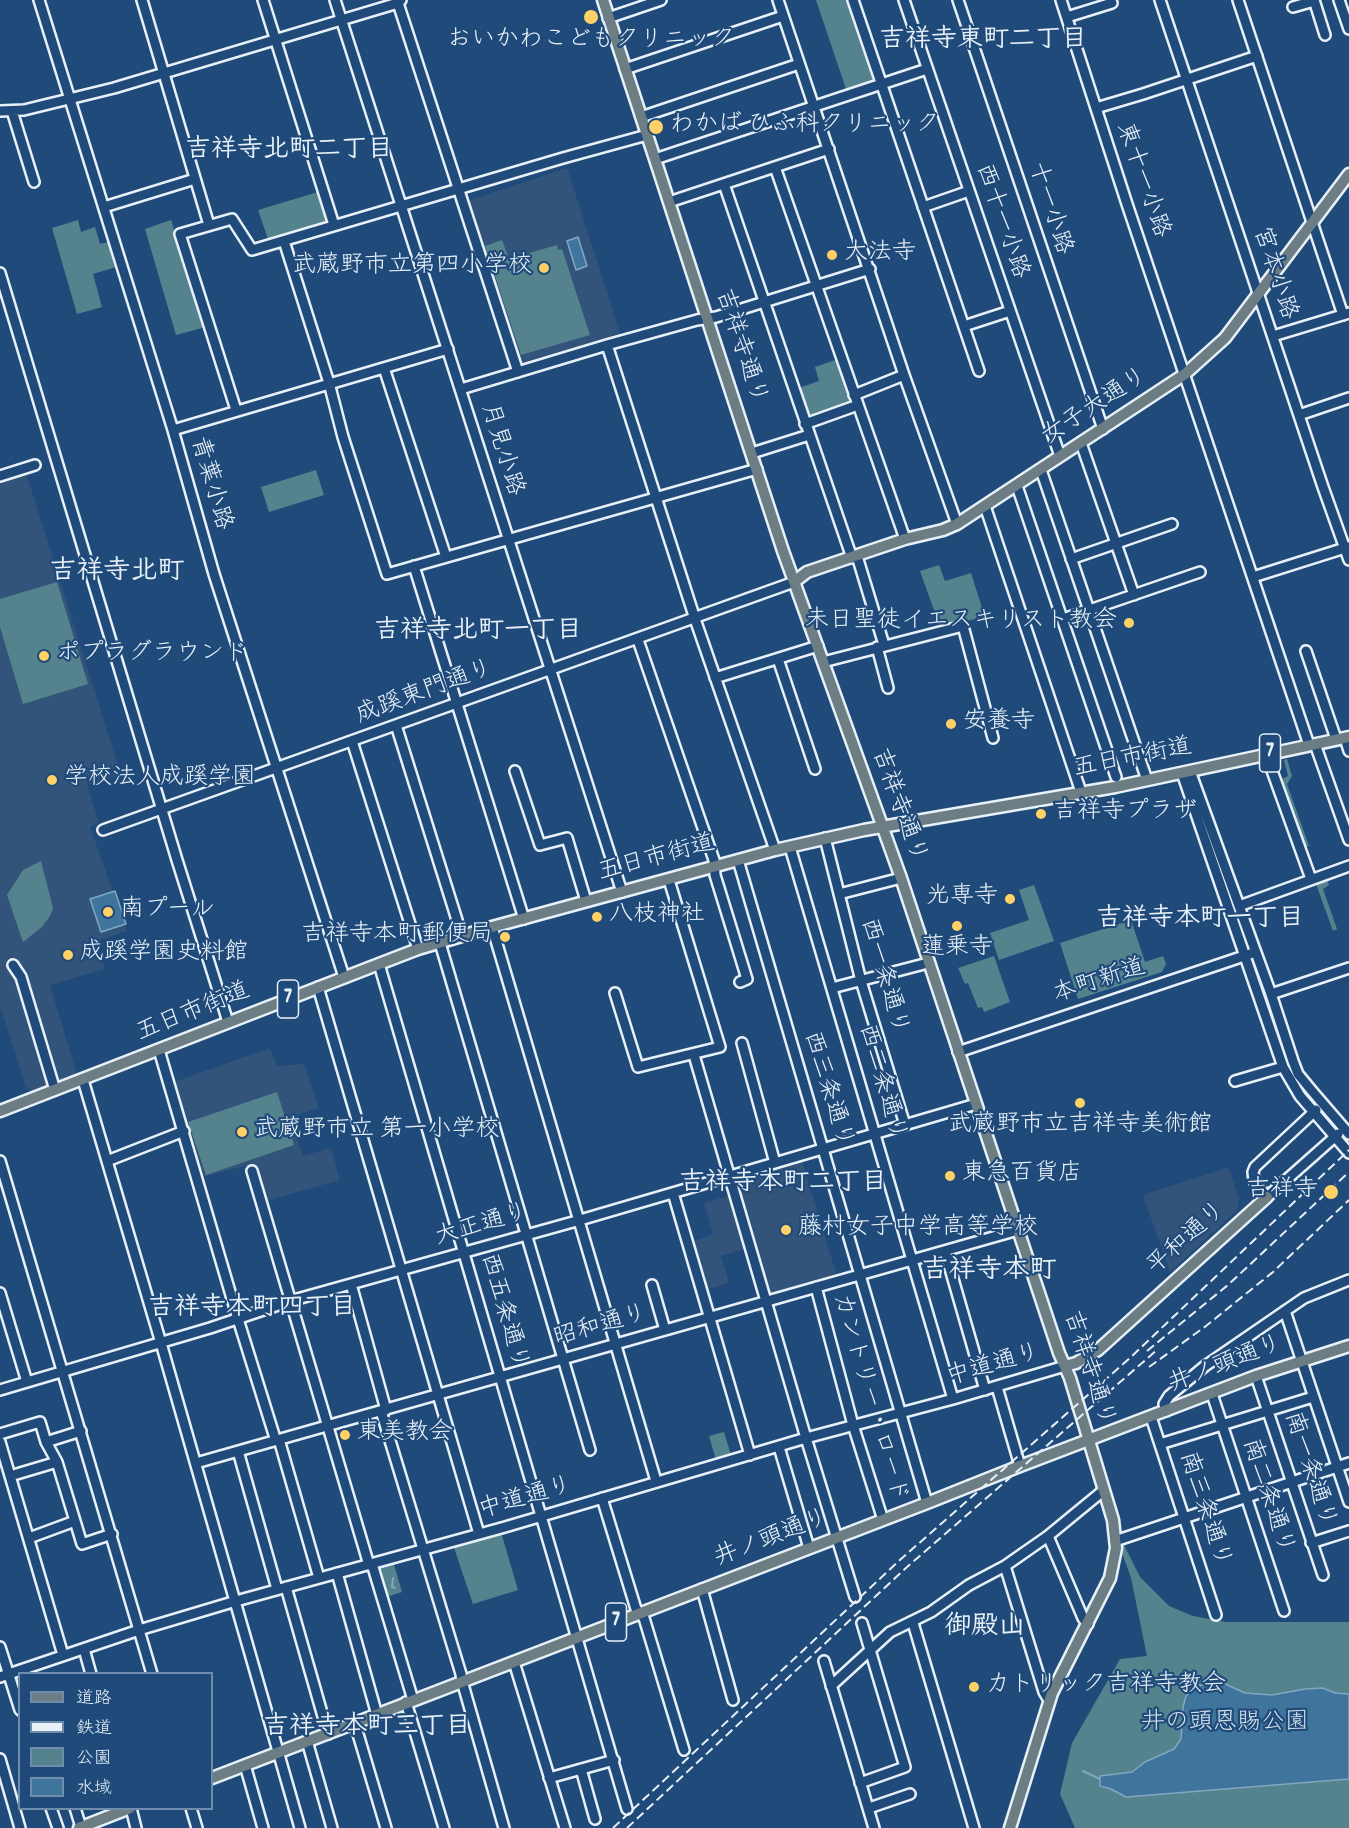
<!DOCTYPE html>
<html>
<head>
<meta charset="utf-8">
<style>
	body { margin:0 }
	#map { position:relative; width:1349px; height:1828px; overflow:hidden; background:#1f4a7a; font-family:Dekko,"Klee One",sans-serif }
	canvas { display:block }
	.legend { position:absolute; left:18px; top:1672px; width:195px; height:138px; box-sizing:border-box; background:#1f4a7a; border:2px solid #6f8dac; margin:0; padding:8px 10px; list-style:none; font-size:18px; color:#e8f1f8 }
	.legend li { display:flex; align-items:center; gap:12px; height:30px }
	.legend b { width:30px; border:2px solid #6f8dac }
</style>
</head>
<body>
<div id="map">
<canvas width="1349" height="1828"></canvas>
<ul class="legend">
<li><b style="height:8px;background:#6d7d84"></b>道路</li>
<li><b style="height:8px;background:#e8f1f8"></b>鉄道</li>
<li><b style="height:16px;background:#54838d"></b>公園</li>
<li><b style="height:16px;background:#3f759c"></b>水域</li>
</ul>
</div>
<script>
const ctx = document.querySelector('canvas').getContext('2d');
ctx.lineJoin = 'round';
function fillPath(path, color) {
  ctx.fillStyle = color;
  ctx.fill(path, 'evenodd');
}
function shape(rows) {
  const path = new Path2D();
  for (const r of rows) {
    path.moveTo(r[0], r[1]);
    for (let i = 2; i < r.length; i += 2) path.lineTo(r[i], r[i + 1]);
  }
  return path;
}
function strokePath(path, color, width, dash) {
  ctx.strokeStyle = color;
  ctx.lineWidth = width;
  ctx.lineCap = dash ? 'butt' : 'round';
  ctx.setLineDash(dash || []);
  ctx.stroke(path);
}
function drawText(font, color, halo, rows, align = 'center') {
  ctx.font = font + ' Dekko,"Klee One",sans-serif';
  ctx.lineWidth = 4.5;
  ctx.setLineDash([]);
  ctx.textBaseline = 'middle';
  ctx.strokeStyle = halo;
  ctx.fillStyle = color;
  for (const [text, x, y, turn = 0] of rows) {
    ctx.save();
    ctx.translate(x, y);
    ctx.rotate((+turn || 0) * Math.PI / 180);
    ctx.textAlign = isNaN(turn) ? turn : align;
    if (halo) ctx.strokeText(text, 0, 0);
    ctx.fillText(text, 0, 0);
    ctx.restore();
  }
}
fillPath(shape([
	[567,168,621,336,518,365,467,201],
	[26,473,121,775,87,785,99,823,90,827,127,931,96,941,105,969,50,985,77,1075,33,1092,26,1087,0,1006,0,482],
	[270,1048,277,1066,304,1064,319,1108,290,1117,303,1156,331,1148,340,1180,266,1201,252,1164,203,1177,174,1082],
	[802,1161,838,1280,768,1298,733,1180],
	[1226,1168,1230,1170,1239,1200,1237,1211,1170,1272,1143,1195],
	[734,1194,749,1248,721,1256,729,1283,703,1291,689,1242,713,1235,704,1203]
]), '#32547b');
fillPath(shape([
	[816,0,848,0,877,86,848,95],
	[318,192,327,223,269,242,258,210],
	[78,220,81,232,95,227,100,244,109,242,116,267,93,274,102,307,77,314,52,228],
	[171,220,206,327,176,335,145,229],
	[502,240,509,259,557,245,558,250,562,249,590,335,521,355,485,246],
	[838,359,853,402,811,418,806,416,796,389,819,381,815,367],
	[316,470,324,495,269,512,261,487],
	[939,565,945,581,971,573,985,617,940,627,920,571],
	[57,582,88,684,23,704,0,627,0,599],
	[1287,759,1292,776,1287,784,1309,846,1304,847,1280,780,1288,776,1284,760],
	[41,861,53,908,50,916,42,927,23,942,7,895,23,870],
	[1327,880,1329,885,1323,889,1337,929,1333,931,1316,884],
	[1034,885,1054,941,999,960,990,933,1029,920,1019,890],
	[1131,920,1145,962,1163,956,1166,964,1162,972,1078,999,1060,943],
	[994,956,1010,1002,984,1012,982,1007,978,1008,968,983,965,984,958,968],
	[277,1092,294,1145,206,1175,188,1122],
	[724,1432,731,1455,716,1460,709,1436],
	[501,1532,518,1590,473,1604,453,1545],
	[1124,1545,1140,1577,1169,1606,1193,1616,1226,1622,1349,1622,1349,1828,1075,1828,1060,1794,1072,1743,1120,1659,1147,1656,1131,1578,1121,1550],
	[393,1561,402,1592,386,1597,376,1567]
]), '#54838d');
const water = shape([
	[578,237,587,266,576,270,567,241,578,237],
	[115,891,126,924,101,932,90,899,115,891],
	[1221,1682,1245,1693,1272,1695,1305,1689,1323,1688,1335,1693,1349,1694,1349,1779,1126,1797,1111,1789,1100,1786,1100,1776,1132,1772,1145,1762,1174,1749,1181,1739,1183,1707,1186,1696,1196,1686,1221,1682]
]);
fillPath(water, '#3f759c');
strokePath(water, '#83a7c1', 1.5);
strokePath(shape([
	[393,1578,392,1587,395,1588],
	[1083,1771,1100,1779]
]), '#83a7c1', 2);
const minor = shape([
	[39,0,173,430,214,574,344,977],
	[142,0,209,225],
	[263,0,334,225],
	[335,0,622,892],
	[397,0,518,372],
	[778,0,904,375,957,524],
	[853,0,979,371],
	[904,0,1060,456],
	[958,0,1103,429],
	[1061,0,1127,204,1309,745],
	[1160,0,1323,487,1349,560],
	[1238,0,1343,315],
	[1314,0,1325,35],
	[1339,0,1349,29],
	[1293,7,1314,1],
	[1067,17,1112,3],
	[608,18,661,0],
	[625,69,783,16],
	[1096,108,1143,94,1257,56],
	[0,111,24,110,114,88,398,3,401,0],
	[12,111,34,182],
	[641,117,799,64],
	[655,159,927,69],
	[775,167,905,539],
	[724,184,852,558],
	[669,202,829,149],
	[104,207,195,179],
	[923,207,969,191],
	[284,241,329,383,343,437,387,574,757,469],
	[0,273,177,860,228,1022],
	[964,326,1010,311],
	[1273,336,1349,313],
	[607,345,695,619,775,850],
	[384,368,446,557],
	[461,389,607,345,697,320,716,317,870,269],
	[854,395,904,375],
	[236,410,180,234,232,219,252,250,563,158,647,135],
	[1299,415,1349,398],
	[805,424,858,405],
	[173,430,448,349],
	[1081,443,1134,595],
	[752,453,809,435],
	[1041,470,1147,780],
	[0,476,35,465],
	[1017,486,1116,777],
	[985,506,1081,792],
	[857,556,884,645],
	[1071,559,1172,524],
	[414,566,524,919],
	[1253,577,1348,547],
	[1063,619,1200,572],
	[638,640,714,860,715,875,747,979,740,982],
	[877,647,888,688],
	[1306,651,1336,739],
	[778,659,815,769],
	[823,662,963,626,993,738],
	[715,678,818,646],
	[396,725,462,936],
	[1345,738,1349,751],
	[352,741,418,949],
	[1315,744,1349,840],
	[1266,754,1311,879],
	[515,771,540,845,567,838,586,901],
	[1190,771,1271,994,1293,1061,1298,1074,1312,1091,1349,1134],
	[1182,773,1283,1067,1300,1096,1349,1153],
	[103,830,794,582],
	[825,838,861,981,905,1125],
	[790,847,953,1399],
	[738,860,927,1503],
	[839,894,901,878],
	[1239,906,1349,866],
	[492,927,656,1481],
	[440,943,590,1450],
	[379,964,627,1809],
	[13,965,21,977,55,1090],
	[318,987,479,1534],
	[832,988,928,963],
	[615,993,638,1067,720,1047,669,880],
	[1271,994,1349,968],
	[742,1043,775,1163],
	[159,1050,238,1319,275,1438,280,1443,319,1578],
	[958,1052,1250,954],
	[694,1055,806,1438,855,1597],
	[83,1080,161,1343,300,1828],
	[1235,1081,1283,1067],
	[1316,1110,1255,1167,1253,1172,1254,1181,1267,1197,1338,1134],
	[0,1161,152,1674],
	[107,1161,184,1131],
	[252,1171,369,1565],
	[673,1193,750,1455],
	[945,1251,985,1390],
	[351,1284,386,1410],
	[652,1285,665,1330],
	[816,1287,853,1425,883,1520],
	[0,1293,27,1382],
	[1285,1311,1349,1502],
	[1256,1376,1323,1575],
	[997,1387,1020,1466],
	[0,1390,210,1328,290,1301,580,1220,976,1104],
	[1212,1394,1284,1611],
	[381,1411,461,1674,462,1681,504,1828],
	[1166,1411,1164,1404,1169,1396,1205,1366,1304,1298,1349,1280],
	[1151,1417,1216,1615],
	[0,1434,40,1422,46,1442,57,1462,75,1521,29,1538],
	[0,1442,63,1655],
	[46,1442,81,1431],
	[1160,1444,1313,1397],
	[779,1447,809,1548],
	[238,1451,277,1589],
	[196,1463,1018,1230],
	[10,1476,57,1462],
	[602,1498,636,1609,644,1618,684,1750],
	[75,1521,82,1544,112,1534],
	[1048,1536,1083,1618,1088,1624],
	[1115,1541,1349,1463],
	[1311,1543,1349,1531],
	[372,1564,413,1700],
	[1005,1566,1044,1692,1049,1700],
	[337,1573,377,1715],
	[286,1587,328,1734],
	[702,1589,733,1700],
	[913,1623,974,1828],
	[0,1647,20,1710],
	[84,1649,91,1674],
	[824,1661,874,1828],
	[514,1662,565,1828],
	[0,1677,139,1630,236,1601,505,1527,806,1438,953,1399,1065,1366],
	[831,1686,890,1632,931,1612,969,1585,1005,1566,1048,1536,1104,1490],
	[406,1702,444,1828],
	[355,1724,386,1828],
	[307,1741,332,1828],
	[0,1759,20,1828],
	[245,1765,263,1828],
	[581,1769,595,1819],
	[549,1778,614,1760],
	[860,1783,905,1767,862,1623],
	[51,1808,58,1828],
	[75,1808,81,1827],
	[131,1808,136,1828],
	[191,1808,197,1828],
	[869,1808,910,1794]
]);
const major = shape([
	[603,0,783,551,901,878,1059,1353,1070,1378,1113,1520,1116,1548,1110,1578,1052,1693,1010,1828],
	[794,582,807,572,905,539,943,530,957,524,1185,374,1225,338,1349,174],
	[0,1111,379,964,418,949,492,927,775,850,864,830,1115,787,1349,737],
	[1065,1366,1076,1363,1098,1350,1267,1197],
	[212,1778,927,1503,1020,1466,1256,1376,1349,1346],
	[79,1828,130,1808]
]);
strokePath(minor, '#e8f1f8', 14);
strokePath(major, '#e8f1f8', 15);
strokePath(minor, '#1f4a7a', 9);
strokePath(major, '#6d7d84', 10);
strokePath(shape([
	[1147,1351,1228,1285,1349,1172],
	[1149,1367,1206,1326,1273,1272,1349,1200],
	[613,1828,901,1559,1130,1358,1349,1150],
	[627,1828,907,1567,1157,1350]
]), '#e8f1f8', 2, [9, 4.5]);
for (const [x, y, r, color] of [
	[591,17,8,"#ffd166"],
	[656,127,8,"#ffd166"],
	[832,255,6,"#ffd166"],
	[544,268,6,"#ffd166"],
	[1129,623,6,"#ffd166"],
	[44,656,6,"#ffd166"],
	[951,724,6,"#ffd166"],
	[52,780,6,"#ffd166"],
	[1041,814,6,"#ffd166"],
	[1010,899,6,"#ffd166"],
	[108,912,6,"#ffd166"],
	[597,917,6,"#ffd166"],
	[957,926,6,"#ffd166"],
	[505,937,6,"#ffd166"],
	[68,955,6,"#ffd166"],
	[1080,1103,6,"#ffd166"],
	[242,1132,6,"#ffd166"],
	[950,1176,6,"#ffd166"],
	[1331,1192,8,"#ffd166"],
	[786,1230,6,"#ffd166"],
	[345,1435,6,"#ffd166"],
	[974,1687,6,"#ffd166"]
]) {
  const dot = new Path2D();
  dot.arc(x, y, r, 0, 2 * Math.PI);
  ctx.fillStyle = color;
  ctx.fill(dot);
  strokePath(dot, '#1f4a7a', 2);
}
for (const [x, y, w] of [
	[1270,753,21],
	[288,999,21],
	[616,1622,21]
]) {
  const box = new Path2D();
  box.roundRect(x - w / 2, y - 19, w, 38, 4.5);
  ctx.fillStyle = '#1f4a7a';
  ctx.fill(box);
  strokePath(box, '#e8f1f8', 1.5);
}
drawText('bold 22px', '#e8f1f8', null, [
	["7",1270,753],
	["7",288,999],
	["7",616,1622]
]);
drawText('24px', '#e8f1f8', '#1f4a7a', [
	["おいかわこどもクリニック",591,42,"center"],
	["わかば ひふ科クリニック",670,127],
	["大法寺",844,255],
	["武蔵野市立第四小学校",532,268,"right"],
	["未日聖徒イエスキリスト教会",1117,623,"right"],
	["ポプラグラウンド",56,656],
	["安養寺",963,724],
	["学校法人成蹊学園",64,780],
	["吉祥寺プラザ",1053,814],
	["光専寺",998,899,"right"],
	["南プール",120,912],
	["八枝神社",609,917],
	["吉祥寺本町郵便局",493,937,"right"],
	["蓮乗寺",957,950,"center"],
	["成蹊学園史料館",80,955],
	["武蔵野市立吉祥寺美術館",1080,1127,"center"],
	["武蔵野市立 第一小学校",254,1132],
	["東急百貨店",962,1176],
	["吉祥寺",1318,1192,"right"],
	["藤村女子中学高等学校",798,1230],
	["東美教会",357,1435],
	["カトリック吉祥寺教会",986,1687]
], 'left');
drawText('24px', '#e8f1f8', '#1f4a7a', [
	["東十一小路",1141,181,71],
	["十一小路",1048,209,72],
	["西十一小路",1000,222,71],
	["宮本小路",1273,274,72],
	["吉祥寺通り",739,347,72],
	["女子大通り",1096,408,-33],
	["月見小路",500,450,73],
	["青葉小路",209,484,74],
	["成蹊東門通り",425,694,-20],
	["五日市街道",1133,760,-11],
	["吉祥寺通り",897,806,70],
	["五日市街道",657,860,-15],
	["西一条通り",882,977,74],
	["本町新道",1100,983,-18],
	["五日市街道",194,1014,-22],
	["西二条通り",880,1083,74],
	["西三条通り",826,1090,73],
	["大正通り",482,1227,-16],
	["平和通り",1188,1240,-42],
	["西五条通り",502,1312,74],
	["昭和通り",601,1328,-16],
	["井ノ頭通り",1226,1366,-21],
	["中道通り",994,1367,-16],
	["吉祥寺通り",1087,1369,72],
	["カントリー・ロード",868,1398,74],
	["南一条通り",1308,1470,72],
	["南二条通り",1266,1497,72],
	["中道通り",526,1500,-16],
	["南三条通り",1203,1510,72],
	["井ノ頭通り",772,1540,-21]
]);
drawText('24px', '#d2e0e8', '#1f4a7a', [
	["井の頭恩賜公園",1225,1725]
]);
drawText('bold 26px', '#e8f1f8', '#1f4a7a', [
	["吉祥寺東町二丁目",983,42],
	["吉祥寺北町二丁目",289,152],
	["吉祥寺北町一丁目",478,633],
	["吉祥寺本町一丁目",1200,921],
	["吉祥寺本町二丁目",783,1185],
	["吉祥寺本町四丁目",252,1310],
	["吉祥寺本町三丁目",367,1729]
]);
drawText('bold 27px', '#e8f1f8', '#1f4a7a', [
	["吉祥寺北町",117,574],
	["吉祥寺本町",989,1273],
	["御殿山",985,1629]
]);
</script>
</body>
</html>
